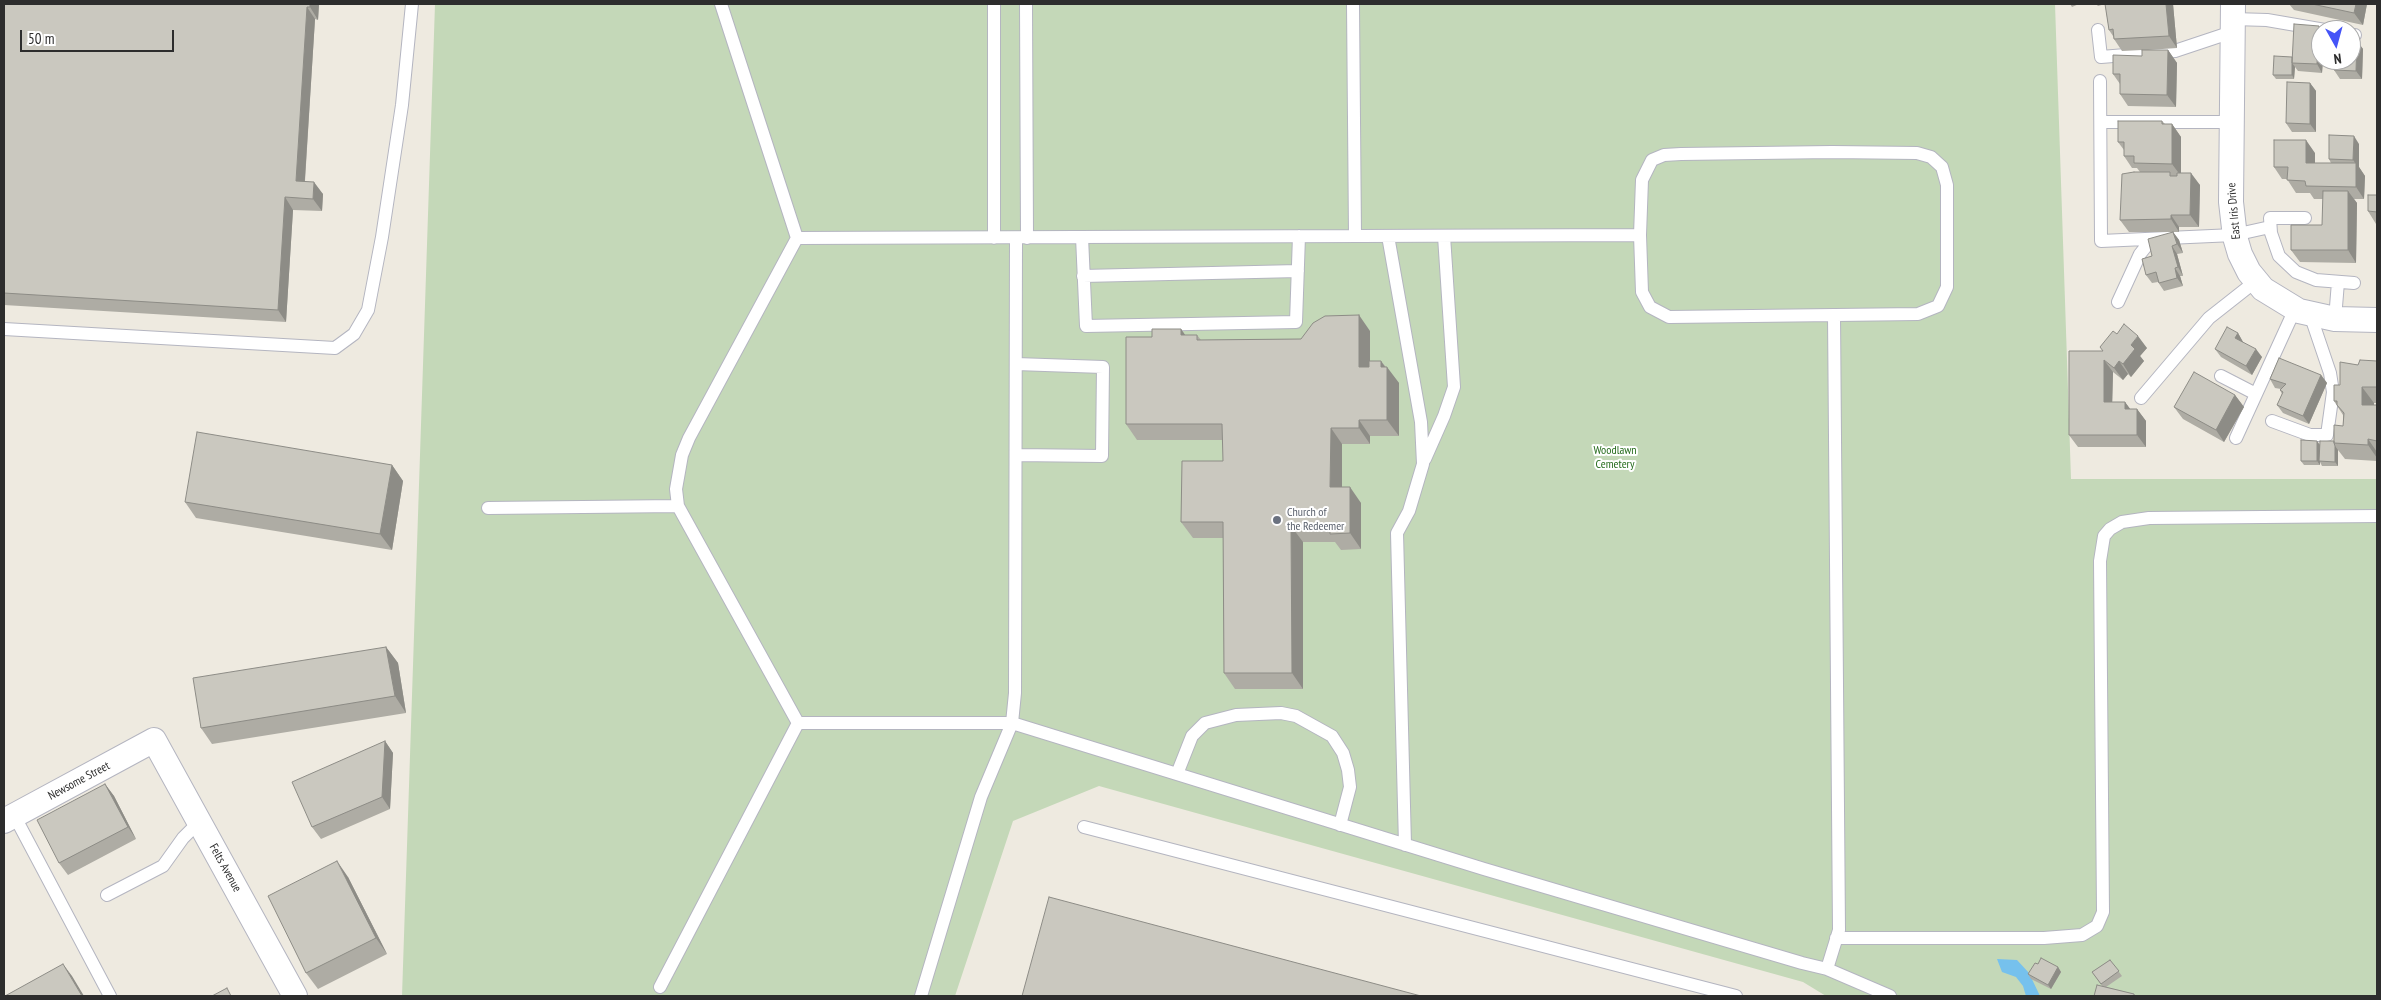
<!DOCTYPE html>
<html>
<head>
<meta charset="utf-8">
<style>
	body { margin:0 }
	#map { position:relative; width:2381px; height:1000px; overflow:hidden; background:#eeeae0; font-family:"PT Sans Narrow",sans-serif }
	canvas { display:block }
	.frame { position:absolute; inset:0; border:5px solid #2d2d2d; pointer-events:none }
	.north { position:absolute; left:2311px; top:20px; width:50px; height:50px; box-sizing:border-box; background:#fff; border:1px solid #ababab; border-radius:50%; rotate:173deg; font-size:14px; font-weight:700; line-height:20px; text-align:center; color:#2d2d2d }
	.north::after { content:''; display:block; margin:auto; width:18px; height:22px; background:#4554f7; clip-path:polygon(50% 0,100% 100%,50% 72%,0 100%) }
	.scale { position:absolute; left:20px; top:30px; width:154px; height:22px; box-sizing:border-box; border:2px solid #2d2d2d; border-top:0; padding-left:6px; font-size:15px; line-height:18px; white-space:nowrap; color:#2d2d2d; -webkit-text-stroke:4px #fff; paint-order:stroke }
</style>
</head>
<body>
<div id="map">
<canvas width="2381" height="1000"></canvas>
<div class="frame"></div>
<div class="north">N</div>
<div class="scale">50 m</div>
</div>
<script>
const ctx = document.querySelector('canvas').getContext('2d');
ctx.lineJoin = 'round';
function fillPath(path, color) {
  ctx.fillStyle = color;
  ctx.fill(path, 'evenodd');
}
function shape(rows) {
  const path = new Path2D();
  for (const r of rows) {
    path.moveTo(r[0], r[1]);
    for (let i = 2; i < r.length; i += 2) path.lineTo(r[i], r[i + 1]);
  }
  return path;
}
function strokePath(path, color, width, dash) {
  ctx.strokeStyle = color;
  ctx.lineWidth = width;
  ctx.lineCap = dash ? 'butt' : 'round';
  ctx.setLineDash(dash || []);
  ctx.stroke(path);
}
function drawText(font, color, halo, rows, align = 'center') {
  ctx.font = font + ' "PT Sans Narrow",sans-serif';
  ctx.lineWidth = 4;
  ctx.setLineDash([]);
  ctx.textBaseline = 'middle';
  ctx.strokeStyle = halo;
  ctx.fillStyle = color;
  for (const [text, x, y, turn = 0] of rows) {
    ctx.save();
    ctx.translate(x, y);
    ctx.rotate((+turn || 0) * Math.PI / 180);
    ctx.textAlign = isNaN(turn) ? turn : align;
    if (halo) ctx.strokeText(text, 0, 0);
    ctx.fillText(text, 0, 0);
    ctx.restore();
  }
}
fillPath(shape([
	[435,4,2055,4,2071,479,2377,479,2377,996,1826,996,1803,982,1099,786,1013,821,955,996,402,996]
]), '#c4d8b8');
fillPath(shape([
	[1997,959,2017,960,2029,973,2040,996,2026,996,2023,986,2016,977,2002,972]
]), '#76c1ed');
const lane = shape([
	[721,4,797,238,1640,235],
	[1026,4,1027,238],
	[1353,4,1355,236],
	[2233,19,2267,20,2325,30],
	[2098,30,2101,57,2175,51,2232,32],
	[2351,35,2355,35],
	[2100,81,2101,241,2234,235,2270,227],
	[2101,122,2231,122],
	[1832,152,1917,153,1931,157,1942,167,1947,185,1947,287,1938,306,1918,314,1669,317,1650,307,1642,292,1640,235,1642,180,1652,160,1664,155,1681,154,1832,152],
	[2305,218,2270,218,2271,233,2279,256,2296,272,2316,280,2354,283],
	[1388,236,1421,422,1423,464,1409,511,1397,533,1405,845],
	[1082,237,1086,326,1296,322,1299,236],
	[797,238,689,438,682,455,676,489,678,506,798,723],
	[994,238,994,4],
	[1083,276,1298,271],
	[2118,302,2140,254,2152,239],
	[2335,319,2338,282],
	[4,329,335,348,354,334,368,310,382,237,402,105,412,4],
	[2221,376,2256,394],
	[2141,398,2209,318,2256,281],
	[2272,421,2310,435,2327,435,2333,392,2330,373,2310,314],
	[2236,438,2295,309],
	[1016,455,1102,456,1103,367,1016,364],
	[1425,459,1444,416,1454,387,1444,236],
	[488,508,678,506],
	[1177,774,1192,736,1205,723,1236,715,1281,713,1296,716,1332,736,1343,753,1348,770,1350,787,1340,825],
	[14,815,110,996],
	[1084,827,1736,996],
	[107,895,163,866,183,838,199,822],
	[1836,938,2044,938,2082,935,2097,926,2103,912,2100,561,2104,536,2110,529,2122,522,2149,518,2377,516],
	[1827,969,1839,930,1834,315],
	[660,987,798,723,1012,723,1484,869,1802,963,1827,969,1890,996],
	[921,996,981,797,1012,723,1015,693,1016,238]
]);
const street = shape([
	[2233,4,2231,202,2235,237,2240,254,2249,272,2263,289,2299,311,2335,319,2377,320],
	[4,821,154,740,295,996]
]);
strokePath(lane, '#b4b5c0', 14);
strokePath(street, '#b4b5c0', 26);
strokePath(lane, '#fff', 12);
strokePath(street, '#fff', 24);
fillPath(shape([
	[4,4,319,4,318,20,315,19,305,181,323,194,322,211,293,210,286,322,4,305],
	[2070,4,2079,4,2072,7],
	[2096,4,2173,4,2177,48,2148,50,2168,50,2177,63,2176,107,2128,106,2120,94,2120,84,2113,74,2142,56,2142,50,2122,51,2114,39,2113,36,2109,30,2105,4,2098,6],
	[2289,4,2367,4,2363,25,2294,10],
	[2319,26,2322,30,2321,30,2321,60,2323,60,2322,73,2298,71,2295,67,2294,79,2276,79,2273,75,2292,57],
	[2357,41,2363,49,2362,79,2340,79,2334,70],
	[2310,83,2316,91,2316,132,2292,132,2286,123],
	[2162,121,2165,124,2172,124,2181,137,2181,173,2200,185,2199,227,2179,227,2179,232,2173,232,2179,240,2183,253,2177,254,2183,276,2180,276,2183,286,2164,291,2158,282,2152,283,2146,275,2152,256,2173,232,2129,232,2120,220,2140,172,2137,168,2132,168,2124,156,2124,150,2118,142],
	[2359,144,2359,167,2365,176,2364,199,2354,199,2357,203,2356,263,2300,262,2291,250,2322,225,2323,199,2314,199,2310,193,2296,193,2287,179,2282,179,2274,167,2315,153,2315,163,2331,163,2329,159],
	[2377,195,2377,224,2376,224,2368,211],
	[1181,329,1185,335,1197,335,1201,340,1301,339,1370,331,1370,361,1381,361,1399,383,1399,436,1370,436,1370,444,1342,444,1342,487,1361,503,1361,549,1341,550,1335,542,1303,542,1303,689,1235,689,1224,673,1223,538,1193,538,1181,522,1223,461,1223,440,1137,440,1126,424,1152,337],
	[2238,333,2243,342,2262,357,2252,375,2221,357,2215,349],
	[2117,334,2147,348,2140,356,2144,361,2131,377,2128,374,2123,380,2113,372,2112,402,2125,402,2130,409,2137,409,2146,421,2146,447,2078,447,2069,435,2103,351],
	[2377,361,2377,403,2374,403,2374,405,2377,405,2377,461,2345,459,2338,450,2338,466,2322,466,2320,462,2320,465,2304,465,2301,461,2320,444,2334,441,2343,426,2343,415,2334,401,2340,385,2358,365],
	[2321,375,2327,383,2309,424,2283,413,2277,405,2282,394,2280,390,2281,389,2275,388,2270,379],
	[2235,395,2244,407,2224,442,2183,419,2174,407],
	[392,465,403,481,392,550,196,518,185,502],
	[386,647,398,663,406,713,212,744,201,728],
	[385,741,393,753,390,809,321,839,312,827],
	[105,784,114,796,136,839,68,875,59,863],
	[348,877,387,954,318,989,306,973],
	[2110,960,2122,976,2106,987,2134,994,2136,996,2094,996,2102,986,2092,972],
	[2058,967,2061,972,2051,989,2031,979,2028,974]
]), '#aeaca4');
fillPath(shape([
	[310,4,319,4,318,20,310,7],
	[2166,4,2173,4,2177,48,2169,36],
	[2356,4,2367,4,2363,25,2354,13],
	[307,7,315,19,304,193,296,181],
	[2319,26,2322,30,2321,30,2321,60,2323,60,2322,73,2317,64],
	[2357,41,2363,49,2362,79,2356,71],
	[2168,50,2177,63,2176,107,2167,95],
	[2292,63,2295,67,2294,79,2292,75],
	[2310,83,2316,91,2316,132,2310,124],
	[2172,124,2181,137,2181,176,2172,164],
	[2354,136,2359,144,2359,167,2365,176,2364,199,2356,187,2356,164,2353,160],
	[2306,140,2315,153,2315,175,2306,163],
	[2191,173,2200,185,2199,227,2190,215],
	[314,182,323,194,322,211,313,199],
	[2348,191,2357,203,2356,263,2348,250],
	[285,197,293,210,286,322,278,310],
	[2171,215,2179,227,2179,232,2171,219],
	[2173,232,2179,240,2183,253,2177,244],
	[2172,246,2177,254,2183,276,2178,267],
	[2175,268,2180,276,2183,286,2177,278],
	[1359,315,1370,331,1370,383,1359,367],
	[1181,329,1192,345,1181,335],
	[2238,333,2243,342,2241,346,2235,338],
	[2138,336,2147,348,2140,356,2144,361,2131,377,2123,364,2131,345],
	[2256,349,2262,357,2252,375,2246,366],
	[2104,360,2113,372,2112,414,2104,402],
	[1381,361,1387,370,1387,367,1399,383,1399,436,1387,420,1381,367],
	[2119,361,2128,374,2123,380,2114,368],
	[2321,375,2327,383,2309,424,2303,416],
	[2362,387,2374,403,2373,421,2362,405],
	[2235,395,2244,407,2224,442,2216,430],
	[2125,402,2134,414,2125,409],
	[2137,409,2146,421,2146,447,2137,435],
	[1359,420,1370,436,1370,444,1359,428],
	[1331,428,1342,444,1342,503,1330,487],
	[2368,439,2377,452,2377,458,2368,445],
	[2317,441,2320,445,2320,465,2317,461],
	[2335,446,2338,450,2338,466,2335,462],
	[392,465,403,481,392,550,380,534],
	[1350,487,1361,503,1361,549,1350,533],
	[1291,526,1303,542,1303,689,1292,673],
	[386,647,398,663,406,713,395,696],
	[385,741,393,753,390,809,382,797],
	[105,784,114,796,136,839,128,827],
	[337,861,348,877,387,954,376,938],
	[63,964,72,976,84,996,82,996],
	[2058,967,2061,972,2051,989,2048,985]
]), '#8d8c86');
const building = shape([
	[4,4,310,4,310,7,307,7,296,181,314,182,313,199,285,197,278,310,4,293,4,4],
	[2105,4,2166,4,2169,36,2114,39,2113,29,2109,30,2105,4],
	[2312,4,2356,4,2354,13,2312,4],
	[2294,24,2319,26,2317,64,2292,63,2294,24],
	[2351,41,2357,41,2356,71,2334,70,2335,60,2351,60,2351,41],
	[2142,50,2168,50,2167,95,2120,94,2120,74,2113,74,2113,55,2142,56,2142,50],
	[2274,56,2292,57,2292,75,2273,75,2274,56],
	[2287,82,2310,83,2310,124,2286,123,2287,82],
	[2118,121,2162,121,2162,124,2172,124,2172,164,2134,163,2134,156,2124,156,2124,142,2118,142,2118,121],
	[2329,135,2354,136,2353,160,2329,159,2329,135],
	[2274,140,2306,140,2306,163,2356,163,2356,187,2306,186,2305,181,2287,180,2288,167,2274,167,2274,140],
	[2134,172,2170,172,2170,176,2177,176,2177,173,2191,173,2190,215,2171,215,2171,219,2120,220,2122,174,2134,172],
	[2323,191,2348,191,2348,250,2291,250,2291,225,2322,225,2323,191],
	[2368,195,2377,195,2377,212,2368,211,2368,195],
	[2173,232,2177,244,2172,246,2178,267,2175,268,2177,278,2159,283,2156,272,2146,275,2142,259,2152,256,2148,239,2173,232],
	[1359,315,1359,367,1369,367,1369,361,1381,361,1381,367,1387,367,1387,420,1359,420,1359,428,1331,428,1330,487,1350,487,1350,533,1330,534,1330,526,1291,526,1292,673,1224,673,1223,522,1181,522,1182,461,1223,461,1222,424,1126,424,1126,337,1152,337,1152,329,1181,329,1181,335,1197,335,1197,340,1301,339,1313,323,1325,316,1359,315],
	[2124,324,2138,336,2131,345,2135,349,2123,364,2119,361,2114,368,2104,360,2104,402,2125,402,2125,409,2137,409,2137,435,2069,435,2069,351,2103,351,2100,347,2113,331,2117,334,2124,324],
	[2227,327,2238,333,2235,338,2256,349,2246,366,2215,349,2227,327],
	[2279,358,2321,375,2303,416,2277,405,2283,392,2280,390,2286,384,2270,379,2279,358],
	[2360,360,2377,361,2377,387,2362,387,2362,405,2377,405,2377,441,2368,439,2368,445,2334,443,2334,425,2343,426,2344,413,2337,405,2337,401,2334,401,2334,385,2340,385,2340,362,2358,365,2360,360],
	[2194,372,2235,395,2216,430,2174,407,2194,372],
	[197,432,392,465,380,534,185,502,197,432],
	[2301,440,2317,441,2317,461,2301,461,2301,440],
	[2320,441,2334,441,2334,443,2335,446,2335,462,2319,461,2320,441],
	[386,647,395,696,201,728,193,678,386,647],
	[385,741,382,797,312,827,292,782,385,741],
	[105,784,128,827,59,863,37,820,105,784],
	[337,861,376,938,306,973,268,896,337,861],
	[1049,897,1421,996,1022,996,1049,897],
	[2041,958,2058,967,2048,985,2028,974,2035,963,2038,964,2041,958],
	[2110,960,2119,971,2101,984,2092,972,2110,960],
	[63,964,82,996,5,996,63,964],
	[2097,985,2134,994,2134,996,2094,996,2097,985],
	[227,988,231,996,212,996,227,988]
]);
fillPath(building, '#cac8bf');
strokePath(building, '#8d8c86', 1);
for (const [x, y, r, color] of [
	[1277,520,5,"#6b7280"]
]) {
  const dot = new Path2D();
  dot.arc(x, y, r, 0, 2 * Math.PI);
  ctx.fillStyle = color;
  ctx.fill(dot);
  strokePath(dot, '#fff', 2);
}
drawText('12px', '#2d2d2d', '#fff', [
	["East Iris Drive",2234,211,-95],
	["Newsome Street",79,781,-28],
	["Felts Avenue",225,868,61]
]);
drawText('12px', '#256b1c', '#fff', [
	["Woodlawn",1615,451],
	["Cemetery",1615,465]
]);
drawText('12px', '#5b616d', '#fff', [
	["Church of",1287,513],
	["the Redeemer",1287,527]
], 'left');
</script>
</body>
</html>
